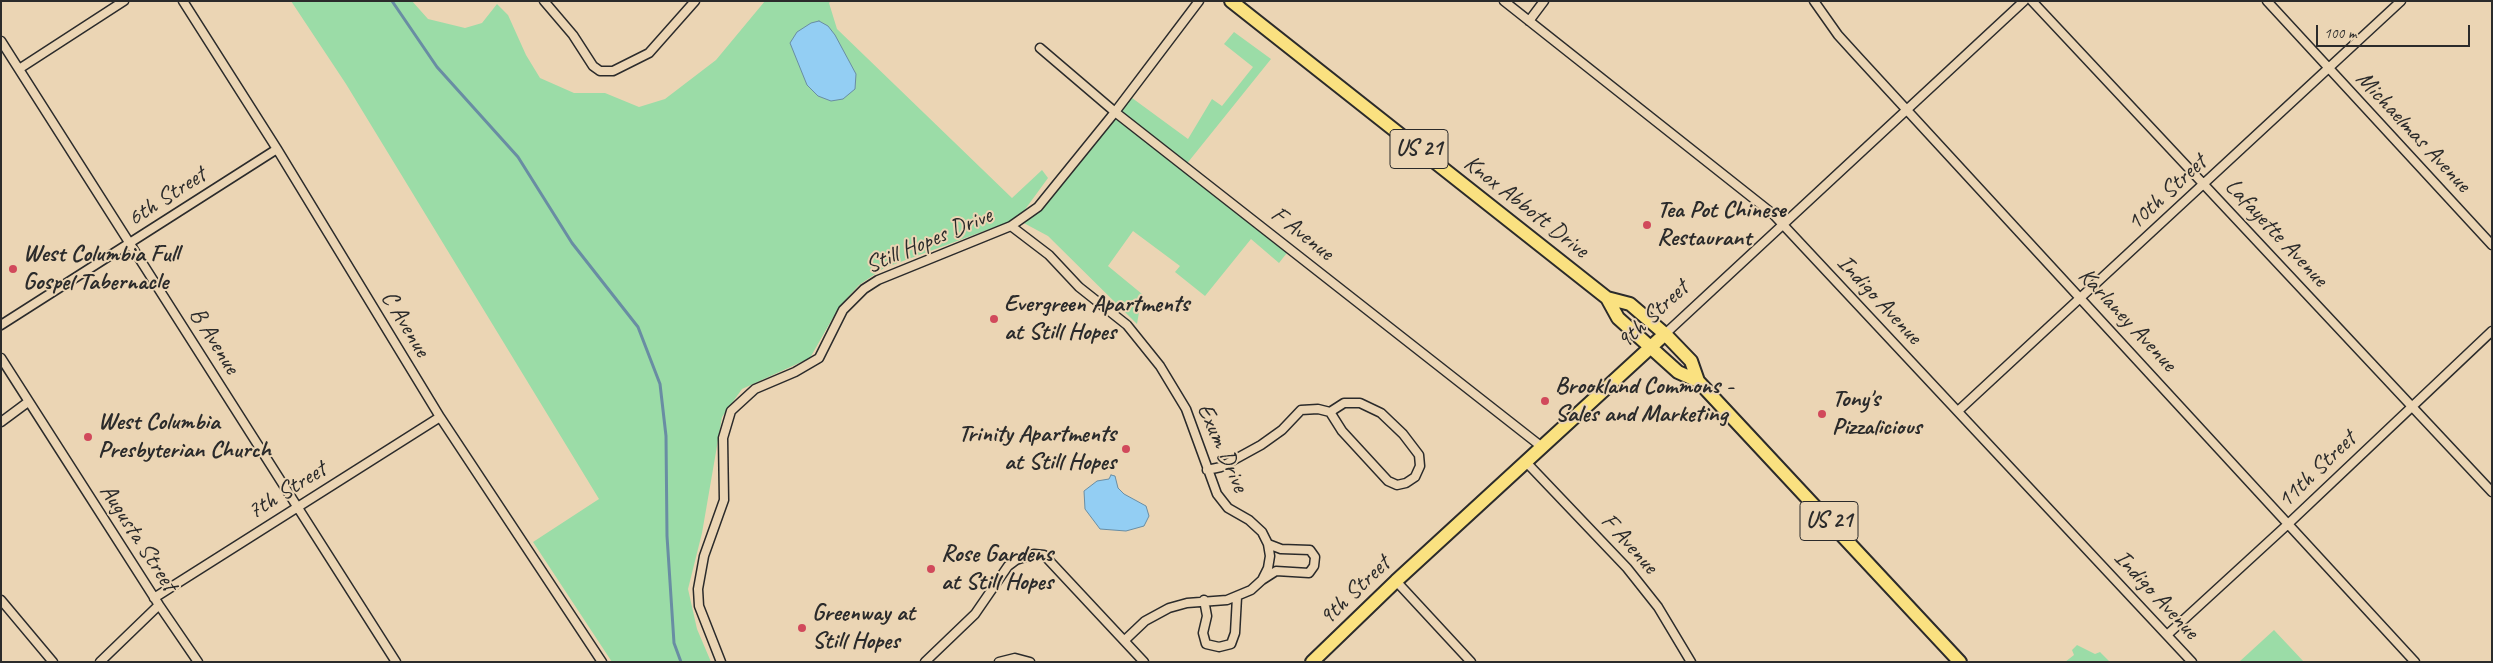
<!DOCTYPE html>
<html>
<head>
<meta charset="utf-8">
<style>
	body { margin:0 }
	#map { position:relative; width:2493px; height:663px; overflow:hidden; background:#ebd5b4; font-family:Caveat,sans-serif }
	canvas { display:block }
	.frame { position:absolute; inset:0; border:2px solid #2b2b2b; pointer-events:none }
	.scale { position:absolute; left:2316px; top:25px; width:154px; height:22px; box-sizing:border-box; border:2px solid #2b2b2b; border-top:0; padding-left:6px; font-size:15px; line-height:18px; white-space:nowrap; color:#2b2b2b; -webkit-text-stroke:4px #ebd5b4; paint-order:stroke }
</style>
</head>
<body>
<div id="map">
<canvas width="2493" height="663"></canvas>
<div class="frame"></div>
<div class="scale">100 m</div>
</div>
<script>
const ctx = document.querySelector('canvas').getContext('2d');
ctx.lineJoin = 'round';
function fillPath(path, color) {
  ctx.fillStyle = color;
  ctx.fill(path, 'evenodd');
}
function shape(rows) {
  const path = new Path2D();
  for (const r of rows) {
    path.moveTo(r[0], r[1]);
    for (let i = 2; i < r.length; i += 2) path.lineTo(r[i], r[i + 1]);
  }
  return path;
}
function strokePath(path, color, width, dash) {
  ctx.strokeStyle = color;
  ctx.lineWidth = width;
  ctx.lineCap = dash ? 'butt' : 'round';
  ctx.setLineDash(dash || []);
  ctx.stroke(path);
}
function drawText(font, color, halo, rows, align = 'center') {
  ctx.font = font + ' Caveat,sans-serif';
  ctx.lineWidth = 4;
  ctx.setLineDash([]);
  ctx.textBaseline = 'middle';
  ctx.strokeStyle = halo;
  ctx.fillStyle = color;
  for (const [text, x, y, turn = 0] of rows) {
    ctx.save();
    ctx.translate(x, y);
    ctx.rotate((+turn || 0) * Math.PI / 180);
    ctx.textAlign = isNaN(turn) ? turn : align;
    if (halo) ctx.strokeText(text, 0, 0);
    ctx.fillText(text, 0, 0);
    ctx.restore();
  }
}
fillPath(shape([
	[291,1,412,1,428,19,465,28,482,23,497,4,508,15,526,55,540,78,574,93,605,93,639,107,665,99,716,60,765,1,831,1,829,3,837,29,1012,198,1042,170,1048,178,1021,215,1006,223,884,268,859,285,839,307,810,358,742,389,722,417,702,533,688,589,697,629,711,662,612,662,533,542,599,499,346,84],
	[1234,32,1271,59,1185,166,1290,249,1279,263,1251,239,1205,296,1175,272,1180,266,1133,231,1108,266,1142,294,1137,324,1048,236,1020,221,1038,207,1128,95,1188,139,1212,99,1222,106,1253,67,1224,44],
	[2274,630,2304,662,2239,662],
	[2077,645,2095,654,2100,652,2110,662,2065,662,2074,655,2072,650]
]), '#9bdca7');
const water = shape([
	[819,21,828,26,835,35,856,74,855,89,843,99,831,101,818,96,807,85,790,43,797,32,811,23,819,21],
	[1111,475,1115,476,1118,488,1124,494,1146,506,1149,516,1144,526,1126,531,1100,529,1085,509,1084,491,1097,481,1109,479,1111,475]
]);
fillPath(water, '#93cef3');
strokePath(water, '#698da3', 1);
strokePath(shape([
	[392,1,437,67,518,157,572,243,638,327,660,384,666,436,667,536,674,643,681,662]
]), '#698da3', 3);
const street = shape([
	[183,1,277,149,440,417,602,662],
	[544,1,573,35,593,66,600,71,613,71,649,53,695,1],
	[1504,1,1773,214,2192,662],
	[1814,1,1838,35,1858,57,2415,662],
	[2032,1,2492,492],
	[2267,1,2492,245],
	[1529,21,1544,1],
	[1,41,396,662],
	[1040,48,1115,112,1542,447],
	[19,69,124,1],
	[1011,226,1049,255,1079,287,1127,325,1160,366,1186,409,1217,494,1228,508,1249,520,1262,532,1268,544,1270,556,1268,568,1262,580,1251,590,1227,600,1187,603,1169,608,1145,621,1125,640],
	[1,325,277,149],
	[1665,334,2024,1],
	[1,358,159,605,198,662],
	[1958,411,2401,1],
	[1,422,28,402],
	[1526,462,1627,568,1658,607,1691,662],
	[1207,470,1221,467,1261,445,1282,430,1301,410,1318,409,1330,412,1344,403,1360,403,1381,413,1403,434,1419,455,1420,466,1415,477,1406,483,1397,485,1388,481,1342,431,1330,412],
	[1262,580,1276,571,1309,573,1314,566,1315,557,1310,550,1281,549,1268,544],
	[1396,581,1471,662],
	[154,598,440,417],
	[1,600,53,662],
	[1204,600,1207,616,1203,633,1206,644,1219,647,1231,644,1235,633,1237,597],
	[2167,635,2287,525,2492,331],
	[100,662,159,605],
	[721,662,699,606,698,589,704,556,724,500,723,438,731,411,755,389,795,372,819,358,843,310,864,289,878,280,1011,226,1038,207,1115,112,1199,1],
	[925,662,975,614,1008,566,1016,560,1034,554,1044,555,1144,662],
	[999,662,1015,658,1030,662]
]);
const primary = shape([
	[1231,1,1607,298,1618,318,1678,372,1698,381,1960,662],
	[1607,298,1630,304,1665,334,1691,361,1698,381],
	[1312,662,1396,581,1665,334]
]);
strokePath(street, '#2b2b2b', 11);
strokePath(primary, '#2b2b2b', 16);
strokePath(street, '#ebd5b4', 8);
strokePath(primary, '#fae180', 12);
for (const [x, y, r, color] of [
	[1647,225,5,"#d1495b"],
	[13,269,5,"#d1495b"],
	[994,319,5,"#d1495b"],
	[1545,401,5,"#d1495b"],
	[1822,414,5,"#d1495b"],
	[88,437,5,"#d1495b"],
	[1126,449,5,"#d1495b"],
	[931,569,5,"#d1495b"],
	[802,628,5,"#d1495b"]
]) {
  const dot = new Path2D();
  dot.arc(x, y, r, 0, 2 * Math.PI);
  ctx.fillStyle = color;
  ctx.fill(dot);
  strokePath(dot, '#ebd5b4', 2);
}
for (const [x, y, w] of [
	[1419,149,58],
	[1829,521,58]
]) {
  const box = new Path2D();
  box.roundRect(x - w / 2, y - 19.5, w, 39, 4);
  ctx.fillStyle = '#ebd5b4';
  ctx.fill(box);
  strokePath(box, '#2b2b2b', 1);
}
drawText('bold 22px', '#2b2b2b', null, [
	["US 21",1419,149],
	["US 21",1829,521]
]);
drawText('24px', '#2b2b2b', '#ebd5b4', [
	["Michaelmas Avenue",2413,132,47],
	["10th Street",2167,193,-43],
	["6th Street",167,197,-33],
	["Knox Abbott Drive",1526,207,38],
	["Lafayette Avenue",2276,233,47],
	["F Avenue",1302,234,38],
	["Still Hopes Drive",929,241,-23],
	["Indigo Avenue",1879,300,47],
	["9th Street",1653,315,-43],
	["Karlaney Avenue",2127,320,47],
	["C Avenue",405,324,59],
	["B Avenue",214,341,58],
	["Exum Drive",1222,448,66],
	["11th Street",2317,470,-44],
	["7th Street",287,491,-32],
	["Augusta Street",138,538,57],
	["F Avenue",1629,544,48],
	["9th Street",1355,591,-44],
	["Indigo Avenue",2156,595,47]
]);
drawText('bold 24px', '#2b2b2b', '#ebd5b4', [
	["Tea Pot Chinese",1657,211],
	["Restaurant",1657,239],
	["West Columbia Full",23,255],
	["Gospel Tabernacle",23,283],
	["Evergreen Apartments",1004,305],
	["at Still Hopes",1004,333],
	["Brookland Commons -",1555,387],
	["Sales and Marketing",1555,415],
	["Tony's",1832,400],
	["Pizzalicious",1832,428],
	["West Columbia",98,423],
	["Presbyterian Church",98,451],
	["Trinity Apartments",1116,435,"right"],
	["at Still Hopes",1116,463,"right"],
	["Rose Gardens",941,555],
	["at Still Hopes",941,583],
	["Greenway at",812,614],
	["Still Hopes",812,642]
], 'left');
</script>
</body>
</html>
